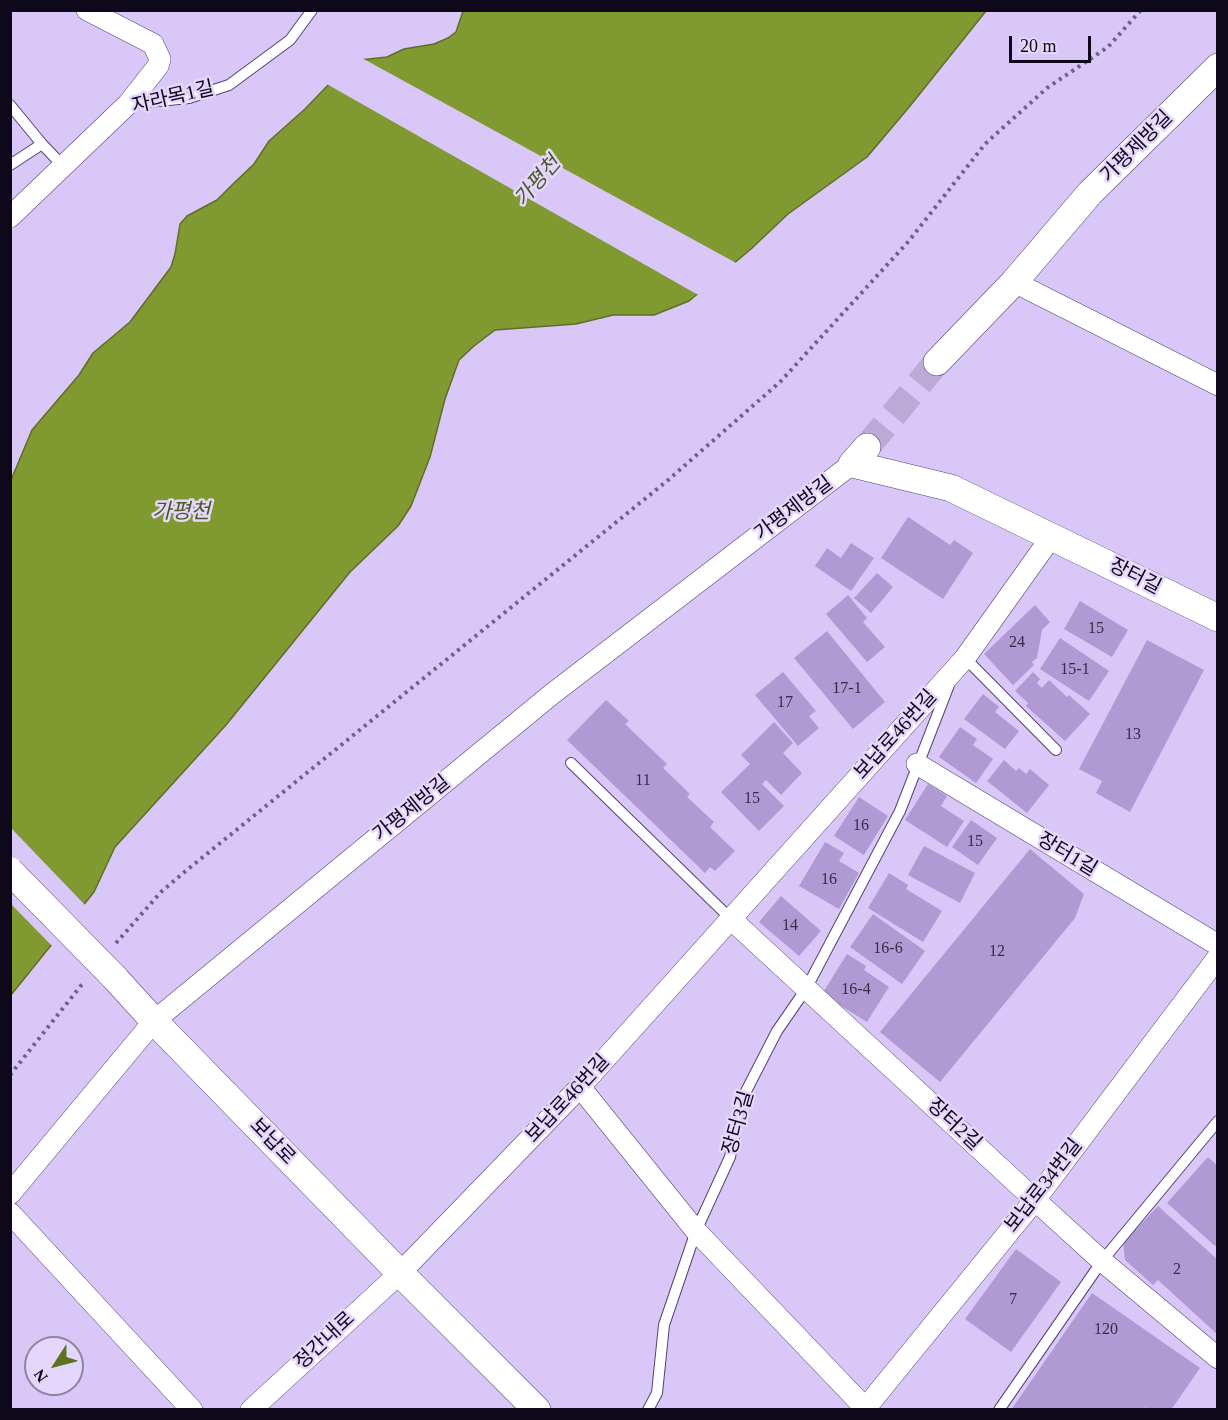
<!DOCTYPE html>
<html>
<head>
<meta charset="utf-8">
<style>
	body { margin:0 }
	#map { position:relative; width:1228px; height:1420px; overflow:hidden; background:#d9c7f7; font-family:"Times New Roman",serif }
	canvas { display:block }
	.frame { position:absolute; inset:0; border:12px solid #0f071a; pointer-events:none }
	.north { position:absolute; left:24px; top:1336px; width:60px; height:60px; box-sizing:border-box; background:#e4d7fb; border:2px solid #8f84a1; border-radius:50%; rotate:234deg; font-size:16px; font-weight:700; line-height:24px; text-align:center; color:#0f071a }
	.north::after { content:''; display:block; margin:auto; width:21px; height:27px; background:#5e711f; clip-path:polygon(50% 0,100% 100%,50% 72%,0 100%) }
	.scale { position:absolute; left:1009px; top:36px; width:82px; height:27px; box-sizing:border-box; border:3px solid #0f071a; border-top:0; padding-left:8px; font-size:18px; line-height:21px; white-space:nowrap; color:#0f071a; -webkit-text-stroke:4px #e4d7fb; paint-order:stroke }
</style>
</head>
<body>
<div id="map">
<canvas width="1228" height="1420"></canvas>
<div class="frame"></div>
<div class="north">N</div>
<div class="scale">20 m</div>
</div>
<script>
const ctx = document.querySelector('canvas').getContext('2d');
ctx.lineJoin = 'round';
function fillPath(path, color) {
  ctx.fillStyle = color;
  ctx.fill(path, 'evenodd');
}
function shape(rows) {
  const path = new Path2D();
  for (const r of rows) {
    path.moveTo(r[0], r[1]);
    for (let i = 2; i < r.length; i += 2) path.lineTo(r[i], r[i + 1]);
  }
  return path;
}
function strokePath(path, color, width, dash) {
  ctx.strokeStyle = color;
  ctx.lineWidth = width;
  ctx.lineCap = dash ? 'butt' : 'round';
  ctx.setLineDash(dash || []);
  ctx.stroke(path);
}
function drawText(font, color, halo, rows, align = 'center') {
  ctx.font = font + ' "Times New Roman","Noto Sans KR",serif';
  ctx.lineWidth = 5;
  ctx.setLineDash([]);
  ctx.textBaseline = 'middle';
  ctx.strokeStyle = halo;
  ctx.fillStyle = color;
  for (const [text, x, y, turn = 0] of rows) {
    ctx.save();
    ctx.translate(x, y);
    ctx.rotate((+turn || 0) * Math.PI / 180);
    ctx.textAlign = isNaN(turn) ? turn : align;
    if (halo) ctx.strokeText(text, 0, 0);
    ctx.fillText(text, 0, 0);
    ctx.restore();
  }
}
const water = shape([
	[463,11,986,11,910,106,867,157,788,214,751,249,689,301,654,315,613,315,576,324,495,330,474,346,459,360,445,399,430,457,411,506,398,526,350,572,226,725,115,847,94,892,11,995,11,480,32,430,79,375,93,353,130,322,171,267,175,254,180,224,187,216,217,200,233,184,254,164,269,141,305,109,333,80,360,60,387,57,404,49,434,44,448,38,456,32,463,11]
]);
fillPath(water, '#819931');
strokePath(water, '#5f6d2a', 1.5);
fillPath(shape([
	[360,57,738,264,700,296,325,83,340,68],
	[11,828,86,906,54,948,10,903]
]), '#d9c7f7');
fillPath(shape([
	[908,517,950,545,954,540,973,553,943,599,881,558],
	[851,543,874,558,851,591,815,566,827,548,841,558],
	[877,573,893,587,871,613,854,598],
	[848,595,867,618,863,622,885,647,867,662,826,614],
	[1080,601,1128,630,1112,657,1064,629],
	[1035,605,1050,622,1042,630,1037,658,1032,662,1034,665,1013,685,984,654],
	[827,631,885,702,853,729,794,658],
	[1060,638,1109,671,1089,701,1040,669],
	[1147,640,1204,670,1130,812,1096,793,1102,781,1079,769],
	[783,672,816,711,809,716,819,728,798,746,755,695],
	[1033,672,1040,679,1037,683,1042,688,1049,680,1067,697,1069,695,1090,714,1065,741,1026,706,1028,703,1015,691],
	[983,694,999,707,995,712,1019,731,1005,749,964,719],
	[606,700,629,721,625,724,667,764,663,768,690,794,687,797,714,822,710,827,735,851,715,871,710,867,705,873,567,740],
	[774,722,793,743,783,753,802,773,781,795,766,780,762,784,784,806,759,831,721,792,750,764,741,755],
	[960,727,977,739,973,745,993,759,976,783,939,757],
	[1004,760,1016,771,1019,768,1026,774,1030,769,1049,785,1027,813,987,781],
	[928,784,947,796,941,806,964,821,947,847,905,820],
	[859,797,888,816,864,855,834,836],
	[971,820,997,838,978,865,952,847],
	[825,842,844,853,839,861,859,873,839,909,799,886],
	[924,846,975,873,960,903,908,875],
	[1030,849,1084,894,1075,918,940,1082,880,1032],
	[889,873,908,885,906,889,942,911,923,942,868,908],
	[781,896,821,931,799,956,759,922],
	[873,914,925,951,902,984,850,947],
	[847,954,866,966,864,970,889,987,867,1022,822,994],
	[1208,1157,1218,1166,1218,1244,1215,1246,1167,1203],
	[1158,1206,1218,1260,1218,1335,1158,1280,1153,1285,1125,1260,1123,1243],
	[1016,1249,1061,1282,1011,1352,965,1319],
	[1092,1293,1200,1368,1171,1410,1149,1410,1145,1407,1144,1410,1011,1410]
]), '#af9ad3');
strokePath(shape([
	[867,447,937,362]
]), '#bbaad6', 27, [27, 14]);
const service = shape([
	[128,104,189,98,229,85,290,40,312,10],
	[10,105,42,144,63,166],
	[10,165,42,144],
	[965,658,1056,750],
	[571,763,732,920],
	[648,1410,657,1393,664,1325,696,1231,730,1157,741,1101,777,1031,806,989,900,811,949,685],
	[999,1410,1102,1261,1218,1121]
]);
const minor = shape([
	[10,217,128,104,158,66,160,59,153,44,87,10],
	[1014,282,1218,385],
	[917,764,1218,945],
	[732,920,1035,1200,1102,1261,1218,1358],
	[580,1087,696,1231,867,1410],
	[10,1194,154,1021,552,694,852,464],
	[10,1213,192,1410],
	[251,1410,400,1273,580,1087,965,658,1052,536],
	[864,1410,1035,1200,1218,957]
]);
const tertiary = shape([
	[937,362,1014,282,1090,193,1218,67],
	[867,447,852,464,951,488,1218,618],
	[115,978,154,1021,400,1273,537,1410]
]);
strokePath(service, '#564174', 12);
strokePath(minor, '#564174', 22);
strokePath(tertiary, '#564174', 28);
strokePath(shape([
	[116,943,161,892,182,874,667,481,780,382,908,242,985,144,1047,88,1108,47,1141,10],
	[10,1075,83,983]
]), '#6f6384', 4, [3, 4.5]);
strokePath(service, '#fff', 10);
strokePath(minor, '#fff', 21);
strokePath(tertiary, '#fff', 27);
const tertiaryBridge = shape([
	[10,871,115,978]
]);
strokePath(tertiaryBridge, '#564174', 28, []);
strokePath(tertiaryBridge, '#fff', 27);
drawText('16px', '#372c48', null, [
	["15",1096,629],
	["24",1017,643],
	["15-1",1075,670],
	["17-1",847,689],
	["17",785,703],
	["13",1133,735],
	["11",643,781],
	["15",752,799],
	["16",861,826],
	["15",975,842],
	["16",829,880],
	["14",790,926],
	["16-6",888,949],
	["12",997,952],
	["16-4",856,990],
	["2",1177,1270],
	["7",1013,1300],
	["120",1106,1330]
]);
drawText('20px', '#0f071a', '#e4d7fb', [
	["자라목1길",173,98,-13],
	["가평제방길",1137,147,-45],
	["가평제방길",794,509,-37],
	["장터길",1135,577,27],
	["보납로46번길",896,735,-48],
	["가평제방길",412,809,-39],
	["장터1길",1067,855,31],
	["보납로46번길",568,1099,-47],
	["장터3길",739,1123,-74],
	["장터2길",954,1125,43],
	["보납로",272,1142,46],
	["보납로34번길",1044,1186,-52],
	["정간내로",325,1341,-43]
]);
drawText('italic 21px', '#4b5823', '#e4d7fb', [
	["가평천",538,182,-49],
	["가평천",181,512]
]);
</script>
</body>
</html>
